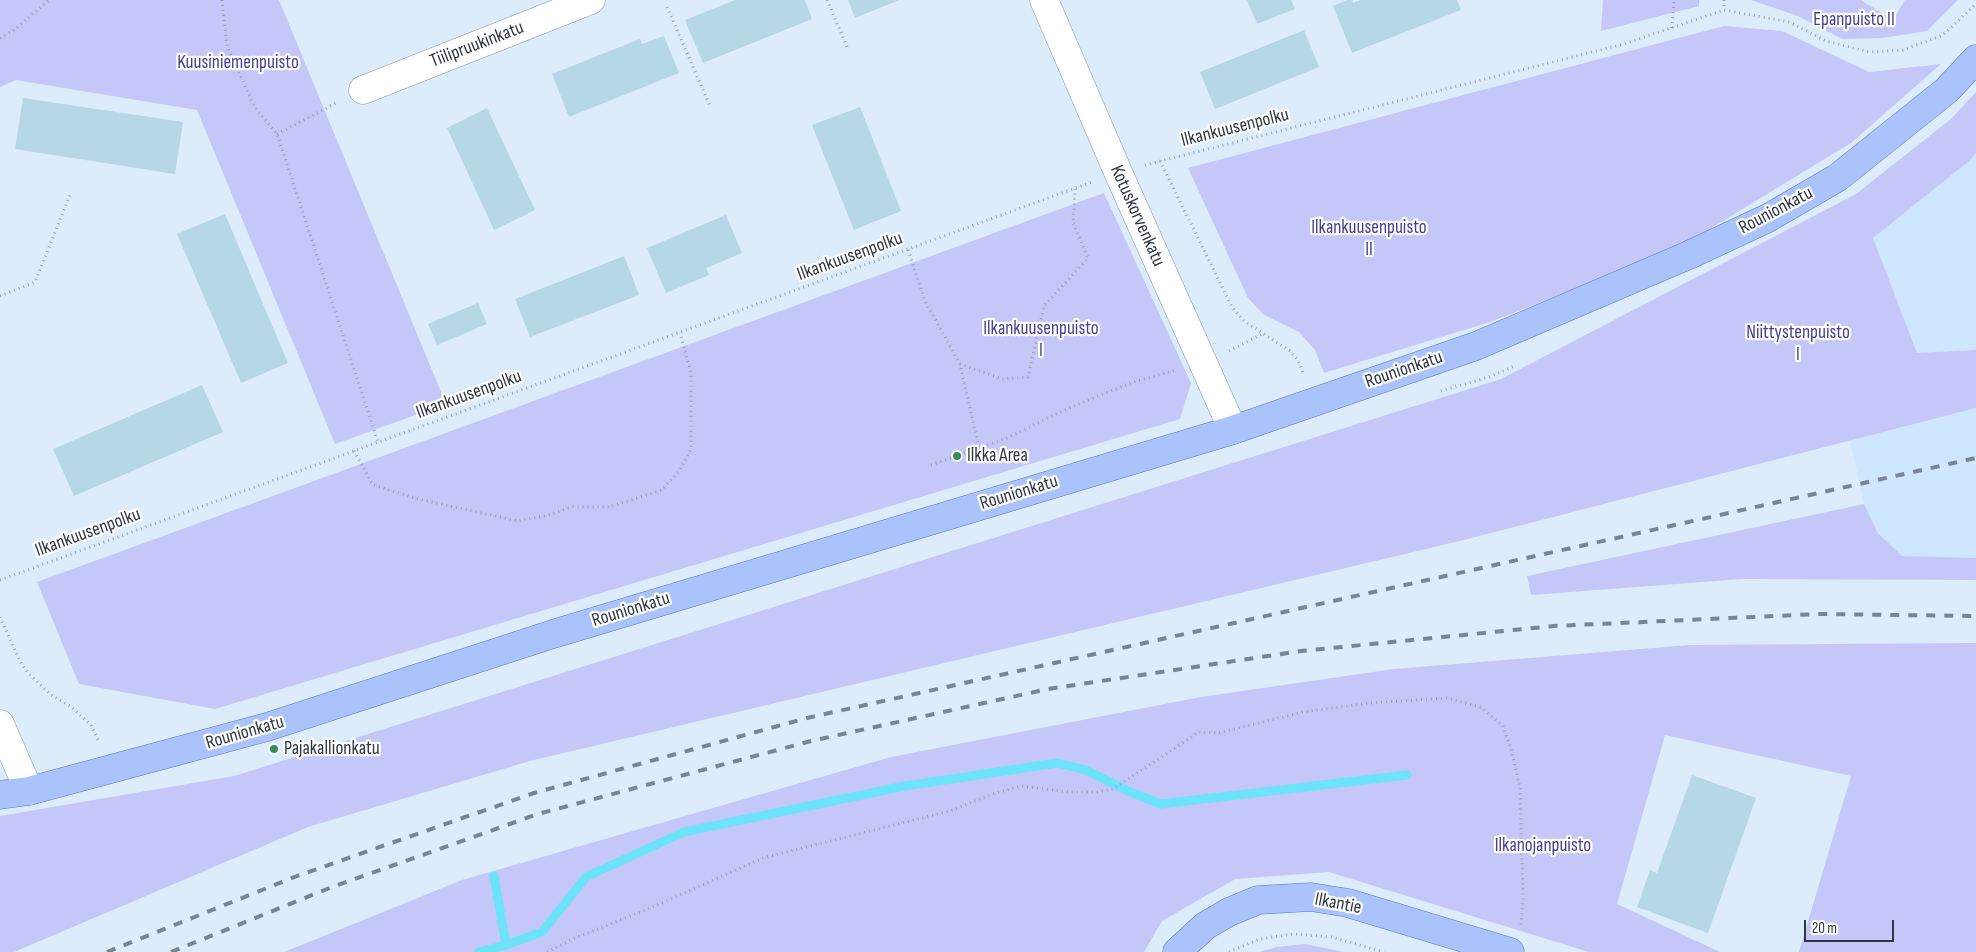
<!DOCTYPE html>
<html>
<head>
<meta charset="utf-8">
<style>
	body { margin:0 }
	#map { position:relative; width:1976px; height:952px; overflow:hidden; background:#ddecfa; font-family:"Sofia Sans Condensed",sans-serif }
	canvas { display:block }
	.scale { position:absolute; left:1804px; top:920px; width:90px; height:22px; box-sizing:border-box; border:2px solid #2e3740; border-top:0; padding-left:6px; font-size:15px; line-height:18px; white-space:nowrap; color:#2e3740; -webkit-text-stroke:4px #fff; paint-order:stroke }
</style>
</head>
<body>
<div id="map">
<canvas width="1976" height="952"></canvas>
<div class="scale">20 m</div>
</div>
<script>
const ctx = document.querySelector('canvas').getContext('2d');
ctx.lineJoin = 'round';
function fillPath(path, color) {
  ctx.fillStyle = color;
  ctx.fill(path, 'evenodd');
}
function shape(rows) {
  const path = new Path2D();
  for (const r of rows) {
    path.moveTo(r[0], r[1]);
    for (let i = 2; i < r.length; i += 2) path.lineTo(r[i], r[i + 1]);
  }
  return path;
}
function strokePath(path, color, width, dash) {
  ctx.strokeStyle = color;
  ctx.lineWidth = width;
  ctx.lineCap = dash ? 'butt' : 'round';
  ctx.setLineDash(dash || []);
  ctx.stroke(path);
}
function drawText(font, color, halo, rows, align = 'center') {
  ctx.font = font + ' "Sofia Sans Condensed",sans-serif';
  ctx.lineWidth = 4.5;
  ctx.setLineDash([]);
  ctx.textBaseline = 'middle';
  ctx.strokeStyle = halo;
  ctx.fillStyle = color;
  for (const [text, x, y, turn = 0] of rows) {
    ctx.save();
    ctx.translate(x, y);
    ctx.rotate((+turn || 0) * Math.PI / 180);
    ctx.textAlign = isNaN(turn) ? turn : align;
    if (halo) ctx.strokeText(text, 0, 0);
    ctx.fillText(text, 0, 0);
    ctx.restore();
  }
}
fillPath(shape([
	[1976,153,1976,350,1917,353,1873,238,1969,161],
	[1976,408,1976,558,1902,556,1878,532,1864,504,1850,440]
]), '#cee6fe');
fillPath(shape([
	[0,0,279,0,446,404,335,444,197,110,16,80,0,87],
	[1603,0,1699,0,1699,6,1601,31],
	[1751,0,1861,0,1893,20,1905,0,1958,0,1927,31,1882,38,1842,39,1798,16],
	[1724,26,1782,31,1869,72,1941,64,1851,143,1677,249,1490,322,1324,373,1315,350,1299,332,1264,315,1248,298,1188,168],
	[1976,92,1976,153,1969,161,1873,238,1917,353,1976,350,1976,408,1464,540,530,761,308,827,14,952,0,952,0,816,234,776,1501,379,1856,194,1951,119],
	[1104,193,1191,383,1180,419,215,709,79,684,37,582],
	[1864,504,1878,533,1902,556,1976,558,1976,580,1742,579,1531,595,1527,576],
	[1976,643,1976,952,1799,952,1851,776,1665,735,1617,904,1720,952,1589,952,1329,872,1235,879,1162,921,1144,952,284,952,462,880,891,757,1201,697,1394,669,1690,645],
	[1305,944,1344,952,1259,952,1277,947]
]), '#c4c7f8');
strokePath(shape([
	[506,945,542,932,586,877,684,832,905,786,1057,763,1086,770,1128,791,1161,804,1407,775],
	[479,952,506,945,494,876]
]), '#6ce3f8', 9);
fillPath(shape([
	[735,0,805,0,812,19,703,63,685,20],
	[848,0,899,0,855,18],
	[1247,0,1291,0,1295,9,1257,24],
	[1347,0,1352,0,1353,3,1360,0,1457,0,1461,10,1352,53,1333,6],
	[1304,30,1319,67,1215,109,1200,72],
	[664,36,679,73,569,117,552,74,640,39,642,44],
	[23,98,183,122,175,174,15,149],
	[860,107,901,211,854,230,812,125],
	[487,108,535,210,494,230,447,128],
	[225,214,288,363,241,383,177,234],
	[726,215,742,253,706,268,709,275,666,293,647,248],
	[624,256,639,295,530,337,515,299],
	[478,303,487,324,437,345,428,324],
	[202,385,223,432,74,496,53,449],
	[1692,775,1756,798,1708,933,1637,907,1650,870,1657,873]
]), '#b6d7e6');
const minor = shape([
	[1044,0,1118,172,1233,430],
	[363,90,591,0],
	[0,724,29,791]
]);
const major = shape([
	[0,795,29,791,267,727,553,634,1233,430,1476,346,1689,255,1768,218,1837,178,1947,90,1976,59],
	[1177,952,1205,926,1229,912,1258,900,1311,897,1348,903,1510,952]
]);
strokePath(minor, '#7e95aa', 29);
strokePath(major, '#5a78b6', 29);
strokePath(shape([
	[222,0,227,46,255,108,277,134,378,442],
	[827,0,848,49],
	[1724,0,1724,10],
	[667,7,710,106],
	[1672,28,1674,0],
	[0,38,14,30,49,0],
	[277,134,338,102],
	[1160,161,1232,307,1244,321,1290,351,1298,360,1304,375],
	[1145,165,1624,44,1724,10,1789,22,1826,41,1869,52,1903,50,1943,35,1976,4],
	[908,250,925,301,960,364,979,448],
	[0,296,35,282,70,195],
	[1229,351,1262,334],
	[960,364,1002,379,1028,377,1044,306,1088,258,1073,223,1075,189],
	[1441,391,1489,377,1515,366],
	[354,451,373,485,418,499,518,521,549,515,572,507,609,507,662,490,680,470,691,449,691,373,680,333],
	[931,465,1007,438,1069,408,1133,382,1174,371],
	[0,580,1092,182],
	[0,617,20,661,28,673,51,695,70,706,91,725,99,742],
	[547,952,575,938,653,907,763,858,950,811,992,794,1021,786,1068,792,1096,792,1113,789,1199,732,1218,733,1303,712,1370,703,1446,698,1481,707,1503,726,1511,749,1520,788,1523,898,1521,925],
	[1229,952,1259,939,1294,934,1331,937,1384,952]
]), '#95a1ad', 3, [1, 4]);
strokePath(minor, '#fff', 28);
strokePath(major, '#aac3fa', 28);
strokePath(shape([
	[107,952,297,876,534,793,807,718,1976,458],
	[171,952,332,887,538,814,811,741,1048,689,1301,651,1554,626,1819,614,1976,616]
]), '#798590', 4, [9, 9]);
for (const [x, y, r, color] of [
	[957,456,5,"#388b5d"],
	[274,749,5,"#388b5d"]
]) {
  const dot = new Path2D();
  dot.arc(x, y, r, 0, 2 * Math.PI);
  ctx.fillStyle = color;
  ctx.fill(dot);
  strokePath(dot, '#fff', 2);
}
drawText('19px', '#453d95', '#fff', [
	["Epanpuisto II",1854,20],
	["Kuusiniemenpuisto",238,63],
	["Ilkankuusenpuisto",1369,228],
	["II",1369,250],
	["Ilkankuusenpuisto",1041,329],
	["I",1041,351],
	["Niittystenpuisto",1798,333],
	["I",1798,355],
	["Ilkanojanpuisto",1543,846]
]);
drawText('19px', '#2e3740', '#fff', [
	["Tiilipruukinkatu",477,45,-21],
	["Ilkankuusenpolku",1235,128,-14],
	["Rounionkatu",1776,211,-28],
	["Kotuskorvenkatu",1137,216,66],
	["Ilkankuusenpolku",850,257,-20],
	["Rounionkatu",1404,370,-19],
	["Ilkankuusenpolku",469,395,-20],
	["Rounionkatu",1019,493,-17],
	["Ilkankuusenpolku",88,533,-20],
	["Rounionkatu",631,610,-17],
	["Rounionkatu",245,733,-16],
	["Ilkantie",1338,904,11]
]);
drawText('19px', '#2e3740', '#fff', [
	["Ilkka Area",967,456],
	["Pajakallionkatu",284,749]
], 'left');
</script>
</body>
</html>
